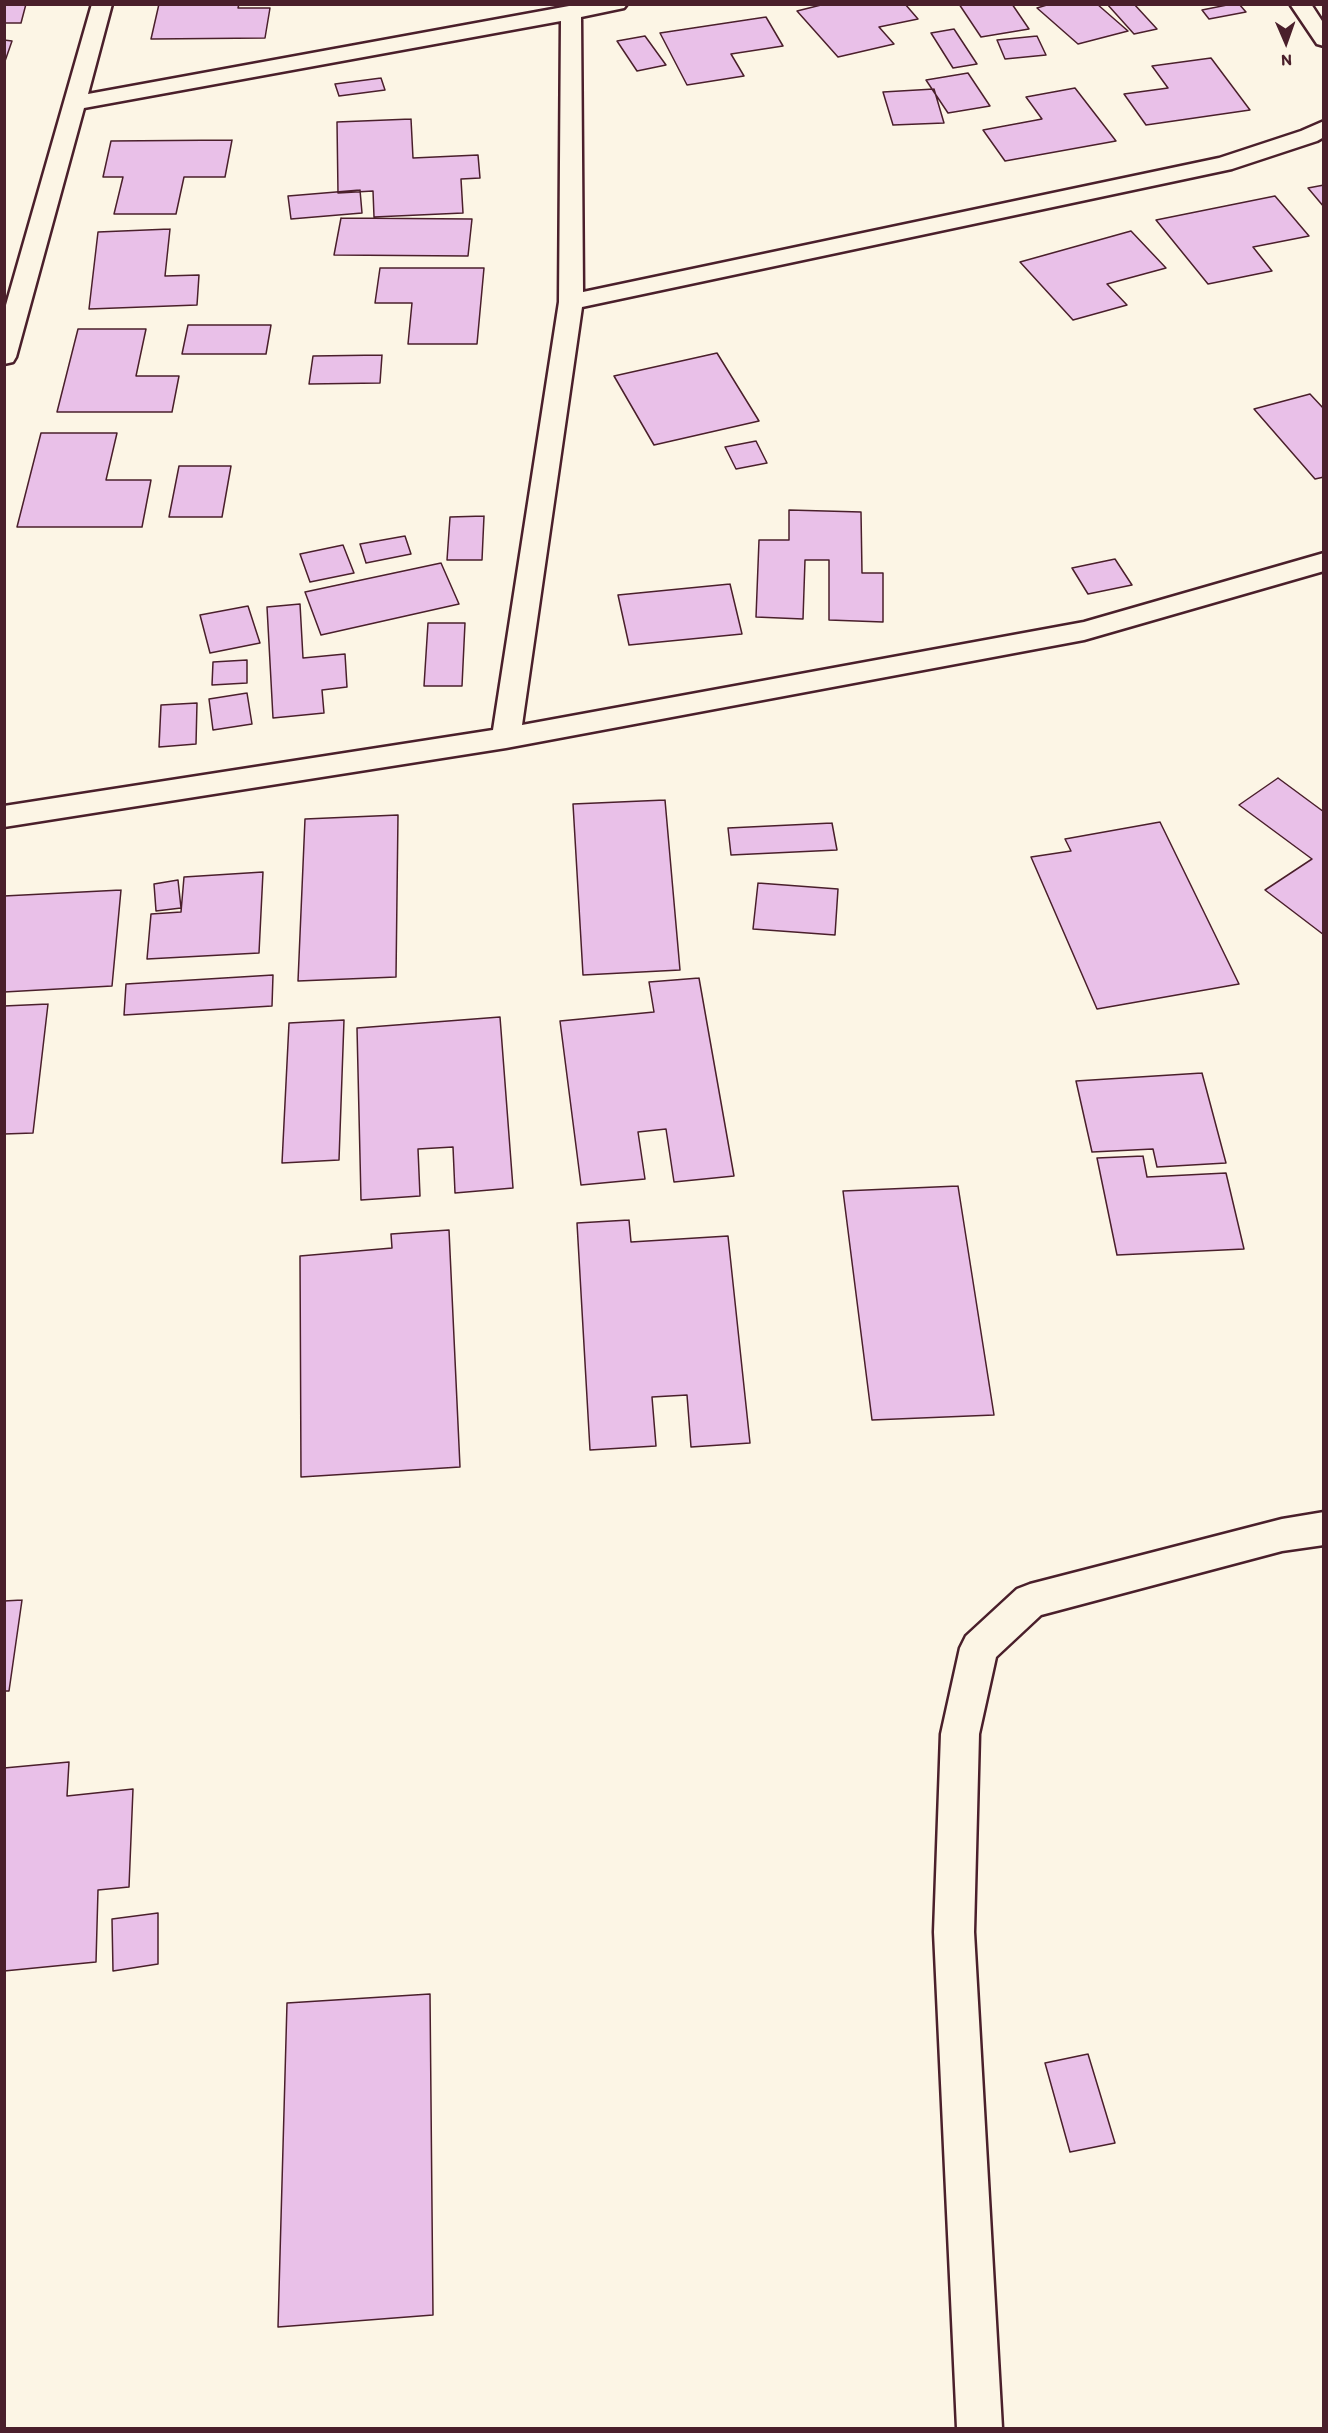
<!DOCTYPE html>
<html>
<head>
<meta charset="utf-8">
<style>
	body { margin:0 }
	#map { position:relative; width:1328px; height:2433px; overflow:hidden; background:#fcf5e5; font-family:Itim,sans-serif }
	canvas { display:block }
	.frame { position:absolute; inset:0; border:6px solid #4a1f2b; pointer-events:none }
	.north { position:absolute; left:1256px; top:12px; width:60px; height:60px; -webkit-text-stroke:4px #fcf5e5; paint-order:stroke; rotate:178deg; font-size:16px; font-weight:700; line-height:24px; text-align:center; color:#4a1f2b }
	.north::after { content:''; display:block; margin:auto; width:21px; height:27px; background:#4a1f2b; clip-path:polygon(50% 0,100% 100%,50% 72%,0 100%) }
</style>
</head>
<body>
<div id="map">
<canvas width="1328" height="2433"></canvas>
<div class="frame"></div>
<div class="north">N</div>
</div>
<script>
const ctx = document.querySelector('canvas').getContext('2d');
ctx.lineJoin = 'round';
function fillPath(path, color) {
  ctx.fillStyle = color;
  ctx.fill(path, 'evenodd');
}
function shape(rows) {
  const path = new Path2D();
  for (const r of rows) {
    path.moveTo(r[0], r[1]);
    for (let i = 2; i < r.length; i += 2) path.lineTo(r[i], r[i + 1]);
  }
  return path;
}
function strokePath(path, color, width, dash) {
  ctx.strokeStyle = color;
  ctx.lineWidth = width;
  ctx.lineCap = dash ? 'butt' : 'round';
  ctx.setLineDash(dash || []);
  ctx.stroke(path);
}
const building = shape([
	[4,4,26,4,21,23,4,23,4,4],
	[159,4,239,4,238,8,270,8,265,38,151,39,159,4],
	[825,4,905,4,918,19,879,27,894,44,838,57,797,11,825,4],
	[959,4,1012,4,1029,29,981,37,959,4],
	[1050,4,1097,4,1128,31,1078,44,1037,8,1050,4],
	[1107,4,1134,4,1157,29,1134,34,1107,4],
	[1232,4,1239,4,1246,12,1209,19,1202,10,1232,4],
	[766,17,783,46,731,54,744,76,687,85,660,33,766,17],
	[954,29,977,64,953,68,931,33,954,29],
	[645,36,666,65,637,71,617,41,645,36],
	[1037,36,1046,55,1005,59,997,40,1037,36],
	[4,40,12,41,4,64,4,40],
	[1211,58,1250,110,1146,125,1124,94,1168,88,1152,66,1211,58],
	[968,73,990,106,948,113,926,80,968,73],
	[381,78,385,90,339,96,335,84,381,78],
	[1075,88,1116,141,1005,161,983,130,1042,119,1026,97,1075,88],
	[934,89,944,123,893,125,883,92,934,89],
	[411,119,413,158,478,155,480,178,461,179,463,213,374,217,373,191,338,193,337,122,411,119],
	[232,140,225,177,184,177,176,214,114,214,123,177,103,177,111,141,232,140],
	[1324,185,1324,207,1308,188,1324,185],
	[360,190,362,213,291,219,288,196,360,190],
	[1275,196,1309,236,1253,247,1272,271,1208,284,1156,220,1275,196],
	[341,218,472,219,468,256,334,255,341,218],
	[170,229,165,276,199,275,197,305,89,309,98,232,170,229],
	[1131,231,1166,268,1107,284,1127,305,1073,320,1020,262,1131,231],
	[380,268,484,268,477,344,408,344,412,303,375,303,380,268],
	[188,325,271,325,266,354,182,354,188,325],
	[78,329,146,329,136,376,179,376,172,412,57,412,78,329],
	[717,353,759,421,654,445,614,376,717,353],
	[382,355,380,383,309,384,313,356,382,355],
	[1310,394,1324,409,1324,477,1315,479,1254,409,1310,394],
	[41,433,117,433,106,480,151,480,142,527,17,527,41,433],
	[756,441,767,463,736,469,725,447,756,441],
	[179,466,231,466,222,517,169,517,179,466],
	[789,510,861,512,862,573,883,573,883,622,829,620,829,560,805,560,803,619,756,617,759,540,789,540,789,510],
	[484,516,482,560,447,560,450,517,484,516],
	[405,536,411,554,366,563,360,544,405,536],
	[343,545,354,573,310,582,300,554,343,545],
	[1115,559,1132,585,1088,594,1072,568,1115,559],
	[441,563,459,604,321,635,305,592,441,563],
	[730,584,742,634,629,645,618,595,730,584],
	[300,604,303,658,345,654,347,687,322,690,324,713,273,718,267,607,300,604],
	[248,606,260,643,210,653,200,615,248,606],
	[428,623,465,623,462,686,424,686,428,623],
	[247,660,247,683,212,685,213,662,247,660],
	[247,693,252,724,213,730,209,699,247,693],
	[197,703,196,744,159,747,161,705,197,703],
	[1278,778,1324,812,1324,935,1265,890,1312,859,1239,805,1278,778],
	[665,800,680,970,583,975,573,804,665,800],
	[398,815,396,977,298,981,305,819,398,815],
	[1160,822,1239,984,1097,1009,1031,857,1071,851,1065,839,1160,822],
	[832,823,837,850,731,855,728,828,832,823],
	[263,872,259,953,147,959,151,914,181,912,184,877,263,872],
	[178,880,181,908,156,911,154,884,178,880],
	[758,883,838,889,835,935,753,929,758,883],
	[121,890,112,986,4,992,4,896,121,890],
	[273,975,272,1006,124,1015,126,984,273,975],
	[699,978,734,1176,674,1182,666,1129,638,1132,645,1179,581,1185,560,1021,654,1012,649,982,699,978],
	[48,1004,33,1133,4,1134,4,1006,48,1004],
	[500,1017,513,1188,455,1193,453,1147,418,1149,420,1196,361,1200,357,1028,500,1017],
	[344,1020,339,1160,282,1163,289,1023,344,1020],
	[1202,1073,1226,1163,1157,1167,1153,1149,1092,1152,1076,1081,1202,1073],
	[1143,1156,1147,1177,1226,1173,1244,1249,1117,1255,1097,1158,1143,1156],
	[958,1186,994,1415,872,1420,843,1191,958,1186],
	[629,1220,631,1242,728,1236,750,1443,691,1447,687,1395,652,1397,656,1446,590,1450,577,1223,629,1220],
	[449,1230,460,1467,301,1477,300,1256,392,1248,391,1234,449,1230],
	[22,1600,9,1691,4,1691,4,1601,22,1600],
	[69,1762,67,1796,133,1789,129,1887,98,1890,96,1962,4,1971,4,1768,69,1762],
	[158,1913,158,1964,113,1971,112,1919,158,1913],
	[430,1994,433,2315,278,2327,287,2003,430,1994],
	[1088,2054,1115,2143,1070,2152,1045,2063,1088,2054]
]);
fillPath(building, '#e9c0e8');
strokePath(building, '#4a1f2b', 1.5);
const minor = shape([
	[92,4,112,4,88,94,580,4,627,4,624,8,581,17,583,292,1219,158,1301,131,1324,121,1324,137,1317,141,1232,169,582,307,522,725,1084,622,1324,553,1324,571,1084,640,506,748,4,827,4,806,493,730,559,302,561,21,84,108,16,357,13,362,4,364,4,312,92,4],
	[1290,4,1311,4,1324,24,1324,46,1317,44,1290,4],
	[1324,1512,1324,1545,1282,1551,1041,1615,996,1657,979,1734,974,1932,1002,2428,957,2428,934,1932,941,1734,960,1648,966,1636,1017,1589,1030,1584,1282,1519,1324,1512]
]);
strokePath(minor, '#4a1f2b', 5);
fillPath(minor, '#fcf5e5');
</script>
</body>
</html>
